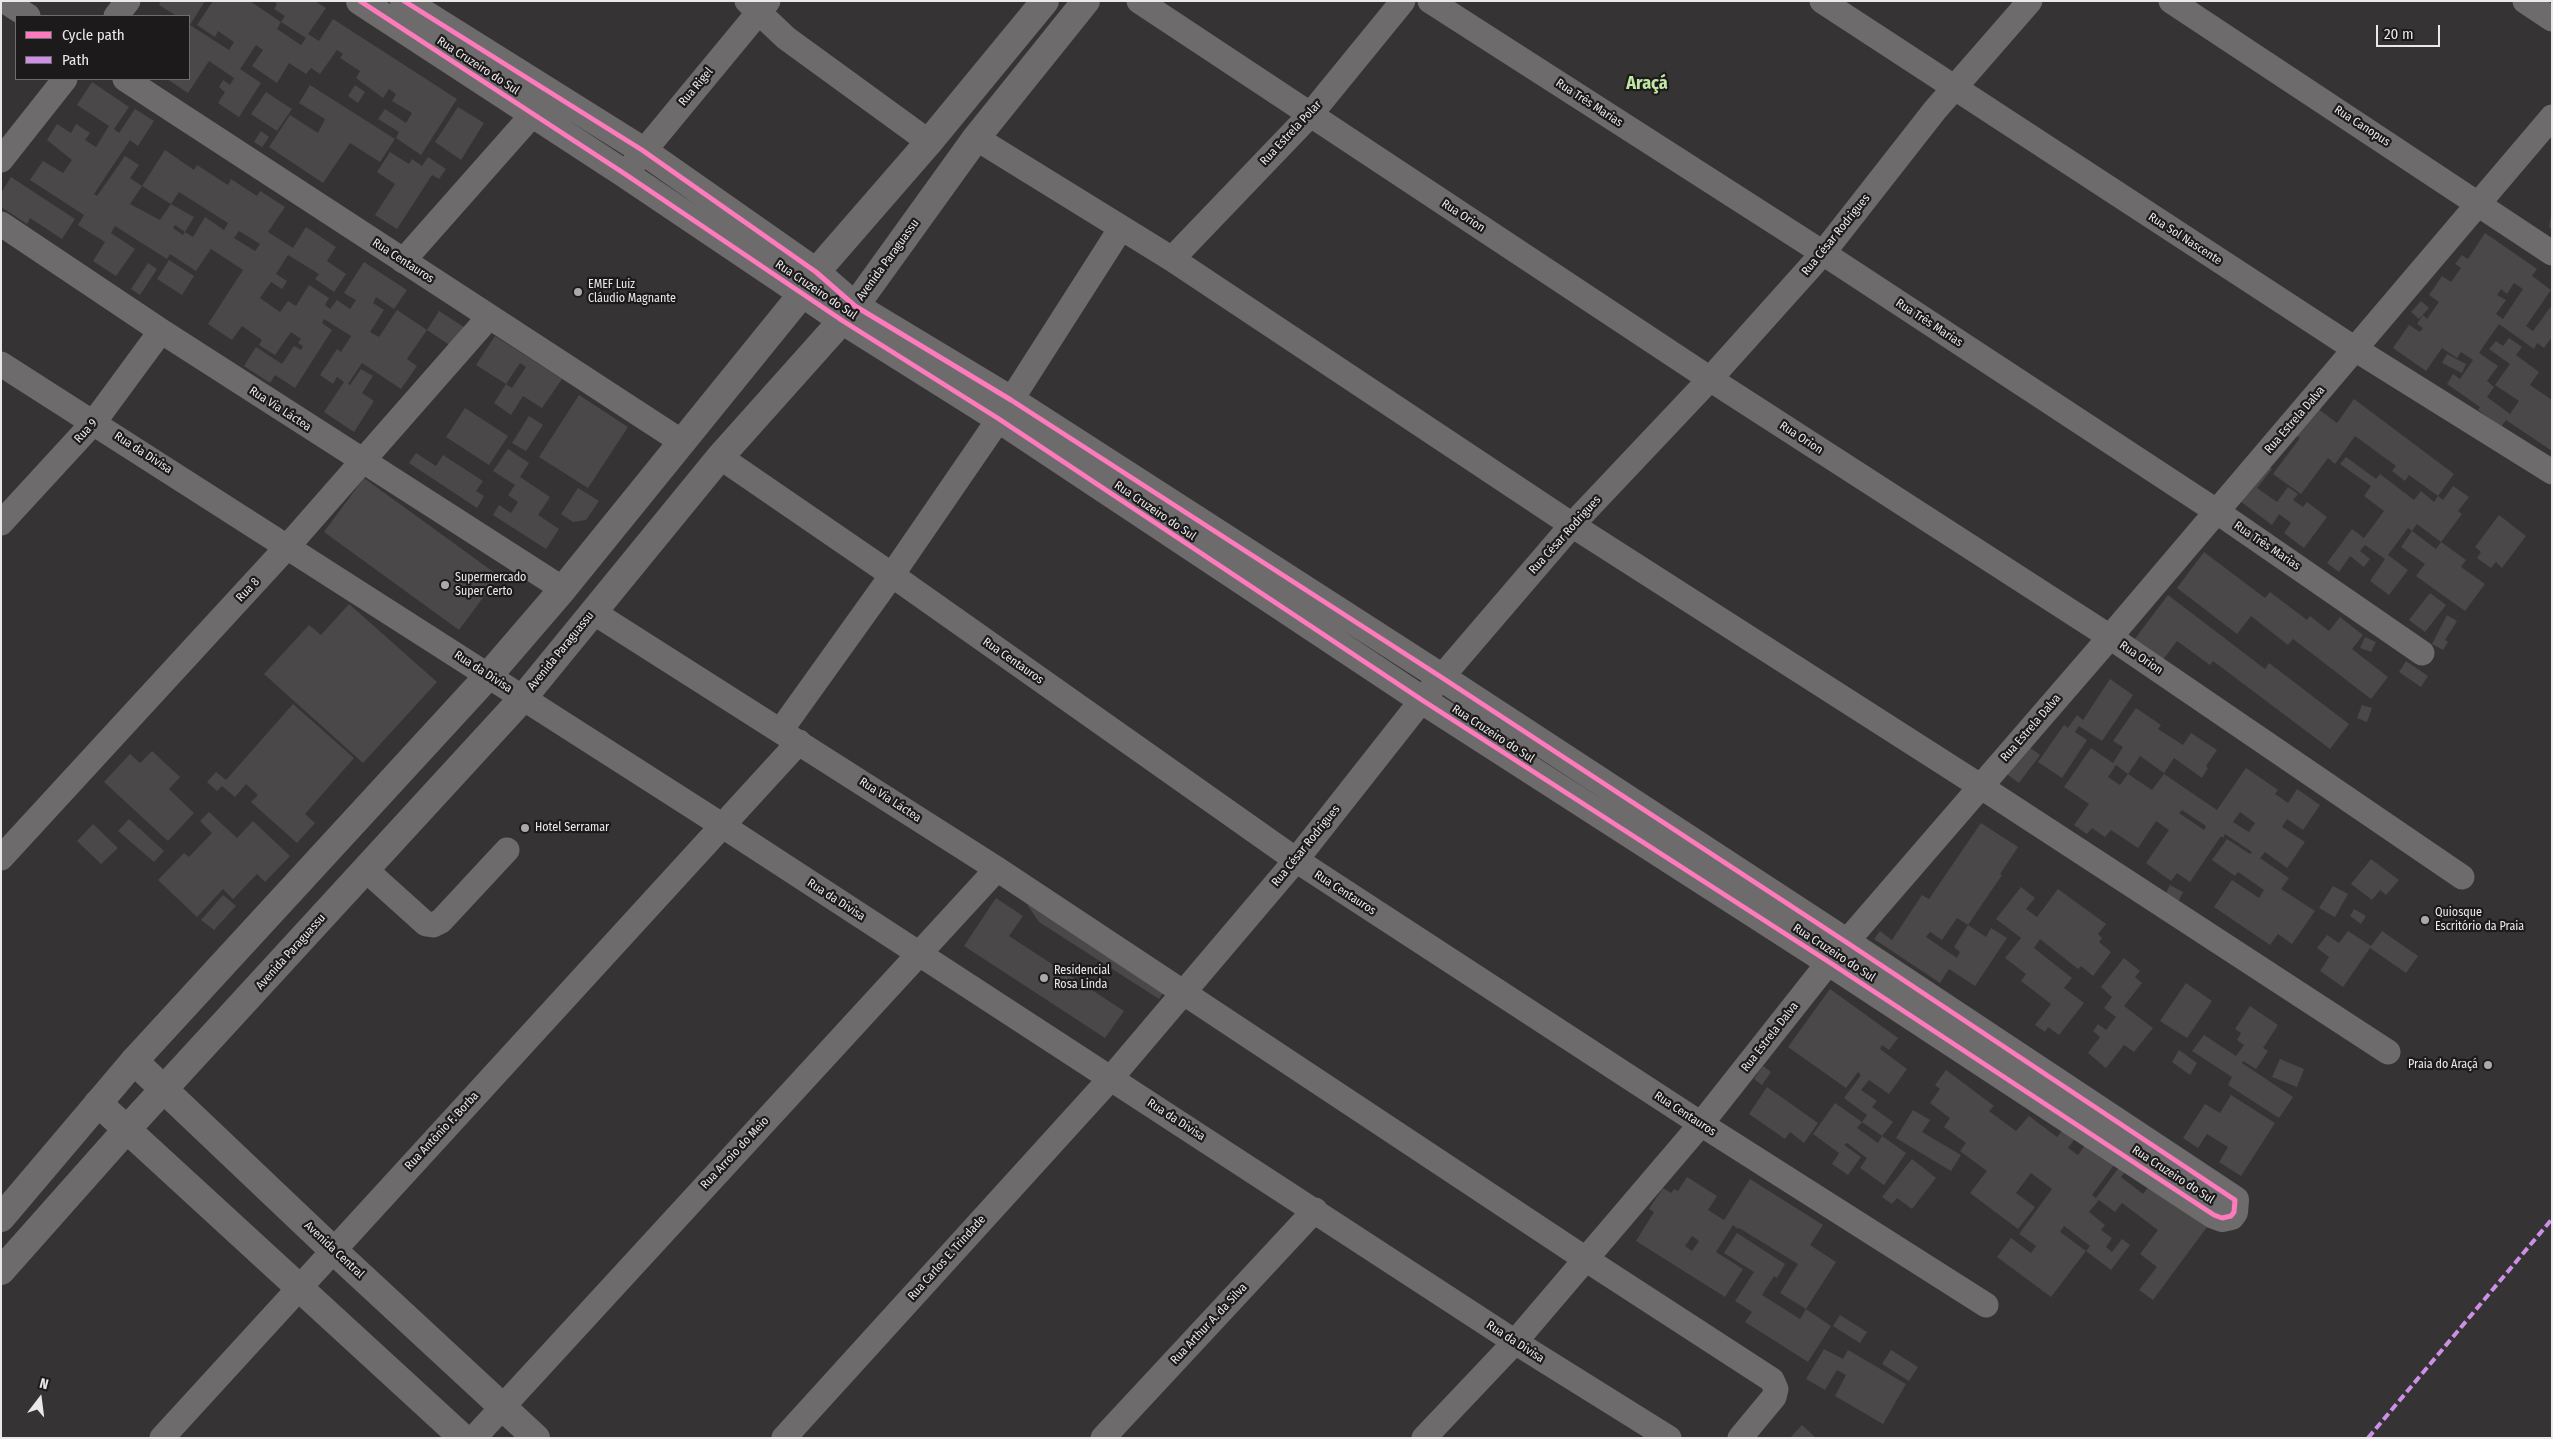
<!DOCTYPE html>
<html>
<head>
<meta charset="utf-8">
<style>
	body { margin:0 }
	#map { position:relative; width:2553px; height:1439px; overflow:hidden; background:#363335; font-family:"Fira Sans Condensed",sans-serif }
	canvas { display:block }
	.frame { position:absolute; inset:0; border:2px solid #ebe8ea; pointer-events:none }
	.legend { position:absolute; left:15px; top:15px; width:175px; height:65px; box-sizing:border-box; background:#1d1a1c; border:1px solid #6f6c6e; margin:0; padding:6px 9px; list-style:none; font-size:15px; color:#ebe8ea }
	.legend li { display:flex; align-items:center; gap:10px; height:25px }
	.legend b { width:25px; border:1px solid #6f6c6e }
	.north { position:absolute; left:15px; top:1374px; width:50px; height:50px; -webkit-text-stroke:4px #1d1a1c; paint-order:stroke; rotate:15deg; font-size:14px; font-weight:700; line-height:20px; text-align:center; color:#ebe8ea }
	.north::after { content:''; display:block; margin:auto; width:18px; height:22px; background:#ebe8ea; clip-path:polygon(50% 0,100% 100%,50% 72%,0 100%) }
	.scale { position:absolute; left:2376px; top:25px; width:64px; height:22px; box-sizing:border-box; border:2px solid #ebe8ea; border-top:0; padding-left:6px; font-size:15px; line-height:18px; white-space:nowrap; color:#ebe8ea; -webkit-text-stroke:4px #1d1a1c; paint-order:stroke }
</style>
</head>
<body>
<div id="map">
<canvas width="2553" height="1439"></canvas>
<div class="frame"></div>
<ul class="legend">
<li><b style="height:6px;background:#fd7abc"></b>Cycle path</li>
<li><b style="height:6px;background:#ce8fe9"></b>Path</li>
</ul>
<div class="north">N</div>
<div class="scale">20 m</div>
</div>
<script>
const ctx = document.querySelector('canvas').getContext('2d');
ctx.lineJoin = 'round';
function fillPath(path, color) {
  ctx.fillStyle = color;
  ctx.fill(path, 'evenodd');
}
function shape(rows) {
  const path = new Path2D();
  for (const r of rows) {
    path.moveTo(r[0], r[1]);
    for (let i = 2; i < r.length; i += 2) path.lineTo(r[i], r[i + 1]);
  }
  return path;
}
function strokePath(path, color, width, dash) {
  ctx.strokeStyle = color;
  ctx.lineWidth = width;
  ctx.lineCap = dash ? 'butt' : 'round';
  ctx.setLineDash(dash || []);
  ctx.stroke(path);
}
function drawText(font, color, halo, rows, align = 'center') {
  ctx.font = font + ' "Fira Sans Condensed",sans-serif';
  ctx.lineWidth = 4.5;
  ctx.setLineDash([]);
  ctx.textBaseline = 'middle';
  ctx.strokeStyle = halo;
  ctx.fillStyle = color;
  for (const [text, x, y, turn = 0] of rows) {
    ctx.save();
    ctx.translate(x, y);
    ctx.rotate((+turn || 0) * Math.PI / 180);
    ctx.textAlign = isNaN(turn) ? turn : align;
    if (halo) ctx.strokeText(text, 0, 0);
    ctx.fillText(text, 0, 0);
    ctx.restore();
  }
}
fillPath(shape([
	[161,1,205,1,190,25,229,50,234,42,218,31,215,37,197,25,213,1,250,1,281,22,277,29,301,45,306,38,281,22,285,16,274,9,277,4,274,1,315,1,326,8,308,34,319,41,333,19,457,99,421,155,396,138,399,132,378,119,385,109,406,123,412,113,392,101,396,94,389,89,383,98,356,78,360,71,340,58,343,54,337,50,320,74,311,68,306,74,289,63,277,83,252,66,263,50,256,45,240,69,261,83,239,117,218,103,225,92,219,87,223,80,230,85,234,78,209,61,188,93,167,79,189,79,189,16,177,16,159,5],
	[92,82,129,107,114,129,119,133,135,109,154,121,138,146,130,140,94,194,97,196,125,156,139,165,130,178,142,186,130,204,160,220,171,204,142,186,165,150,194,170,197,165,228,185,231,179,257,196,260,191,285,207,268,232,293,248,306,227,336,247,327,261,346,274,334,292,315,279,319,274,288,255,276,274,287,281,282,289,271,282,260,298,280,312,288,301,296,306,309,285,329,298,325,305,330,309,337,300,350,309,356,300,344,293,364,262,407,290,394,309,376,297,373,303,384,310,370,332,379,337,397,310,427,330,407,359,417,366,401,389,362,363,348,384,350,385,361,369,373,376,362,393,374,401,354,432,324,412,344,382,337,377,333,384,320,375,337,349,341,352,351,336,324,319,322,323,332,330,295,388,275,375,270,383,244,366,256,347,282,364,294,346,301,350,303,346,298,343,301,339,291,332,275,355,259,345,262,340,242,326,232,340,208,324,243,270,211,249,196,271,170,254,167,259,115,226,111,233,135,249,116,276,93,261,105,242,78,225,84,215,30,180,43,161,63,173,72,160,47,140,57,124,71,133,76,124,90,133,85,140,96,147,109,126,77,105],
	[179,192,228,223,224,230,205,217,193,237,185,232,194,217,171,204],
	[175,225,185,232,183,235,173,228],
	[239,231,260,244,255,251,234,238],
	[310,85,395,139,380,162,350,143,323,183,269,147,290,115,318,133,325,119,299,103],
	[355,85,365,92,358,103,348,96],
	[266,92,292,109,277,131,251,114],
	[458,107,484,123,461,160,435,142],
	[261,131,269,137,262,147,254,142],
	[390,152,409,164,412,159,422,166,428,157,446,169,439,179,432,175,397,229,375,215,395,184,377,172],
	[11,177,75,219,62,239,30,218,27,224,1,207,1,193],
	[2551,215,2552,215,2552,228,2549,228],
	[2485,233,2537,269,2532,276,2551,290,2526,326,2533,331,2552,305,2552,337,2544,348,2537,343,2534,349,2499,324,2485,344,2479,353,2498,366,2487,381,2494,387,2487,397,2510,414,2519,401,2495,385,2510,364,2489,349,2496,341,2503,346,2509,338,2522,347,2516,355,2539,372,2530,385,2552,400,2552,451,2506,420,2501,427,2478,410,2480,407,2447,384,2453,374,2460,379,2473,360,2461,352,2457,358,2442,348,2426,371,2393,348,2409,325,2420,332,2423,328,2417,324,2423,315,2427,319,2439,302,2429,295,2442,276,2451,282,2461,268,2455,264,2462,255,2468,259],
	[2514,283,2523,289,2503,319,2496,314,2506,300,2497,295,2501,289,2507,294],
	[169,260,194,276,182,295,157,279],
	[148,263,157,269,140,295,131,289],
	[2421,301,2429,308,2419,319,2411,312],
	[439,311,464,327,451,346,427,330],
	[495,336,562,379,542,408,523,396,511,415,494,403,506,384,476,365],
	[520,363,526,367,512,388,506,384],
	[2447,354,2466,364,2462,373,2442,363],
	[579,395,628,427,588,488,539,457],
	[2354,399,2454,474,2438,496,2443,500,2453,486,2469,497,2458,511,2462,514,2441,542,2417,524,2412,531,2408,528,2388,555,2408,570,2389,595,2370,581,2385,559,2365,545,2360,551,2370,559,2364,567,2350,556,2339,572,2327,563,2352,529,2364,538,2384,511,2364,496,2371,486,2340,464,2346,457,2376,479,2380,474,2414,500,2421,491,2434,502,2438,496,2409,475,2405,481,2392,471,2396,466,2355,436,2335,464,2328,458,2301,494,2273,474,2300,438,2296,435,2317,408,2337,423],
	[465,408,508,436,489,465,446,437],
	[529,416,543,425,526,451,512,443],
	[508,449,529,463,520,477,550,497,538,515,559,529,546,549,493,515,499,505,511,513,518,502,508,495,515,485,493,471],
	[416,453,436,466,443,455,483,481,476,491,484,496,477,508,409,463],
	[2266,465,2272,469,2257,488,2277,502,2288,487,2298,494,2293,500,2303,507,2307,502,2327,517,2304,548,2284,533,2291,523,2279,514,2272,525,2240,501],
	[364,478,499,576,459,630,324,532],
	[578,488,599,501,586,520,573,522,561,514],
	[2499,515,2526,536,2502,568,2496,562,2491,568,2477,558,2481,552,2475,547],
	[2412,531,2436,549,2441,542,2466,560,2461,567,2485,584,2465,611,2416,576,2425,564,2401,547],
	[2204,552,2265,598,2270,592,2307,620,2310,616,2329,631,2340,617,2363,635,2352,649,2388,677,2371,699,2293,639,2288,645,2251,616,2237,634,2177,588],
	[2430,593,2446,605,2425,632,2409,620],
	[2168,595,2265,669,2269,663,2349,724,2330,749,2213,661,2210,665,2177,641,2159,665,2131,644],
	[349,604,437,682,363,763,264,674,309,625,321,635],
	[2447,615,2457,621,2445,640,2448,642,2443,650,2432,644],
	[2365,637,2376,642,2371,652,2360,648],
	[2406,661,2428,676,2421,687,2399,672],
	[2110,679,2133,695,2102,741,2079,726,2075,732,2087,740,2062,778,2038,762,2064,725,2068,728,2077,715,2083,720],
	[293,704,354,758,305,814,315,823,297,843,251,802,258,795,246,784,235,797,222,786,217,791,207,782,216,772,226,780],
	[2362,705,2372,708,2367,722,2357,718],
	[2136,708,2161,725,2158,729,2183,745,2191,733,2217,750,2206,766,2208,768,2202,778,2174,758,2164,773,2140,756,2128,774,2152,790,2164,774,2217,810,2246,768,2278,790,2275,794,2288,803,2297,789,2320,805,2303,830,2287,819,2282,827,2305,842,2287,868,2265,852,2260,858,2289,878,2281,889,2315,911,2292,944,2278,934,2270,945,2214,907,2232,880,2259,898,2264,890,2238,872,2235,876,2212,860,2227,839,2250,854,2252,852,2225,834,2223,838,2221,836,2190,882,2177,873,2171,881,2146,863,2169,830,2156,821,2138,848,2111,830,2105,837,2092,828,2087,834,2074,825,2089,804,2064,787,2091,748,2113,763,2123,747,2113,741],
	[2116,765,2128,774,2120,785,2108,777],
	[2182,810,2206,826,2204,830,2179,813],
	[2240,812,2255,823,2249,832,2233,822],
	[2022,742,2040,755,2019,783,2001,770],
	[152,751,180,777,169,789,194,813,168,841,104,782,130,754,140,763],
	[209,812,237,838,253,821,290,856,265,882,257,874,233,899,223,889,197,917,158,880,184,853,189,857,212,833,200,821],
	[129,819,164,851,154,862,118,831],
	[1981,823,2018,847,2000,874,2002,875,1968,925,1957,918,1942,940,1930,932,1926,937,1957,958,1960,952,1954,947,1968,925,1986,937,1991,928,2007,938,1975,986,1949,969,1940,983,1874,939,1880,931,1892,940,1922,895,1929,899],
	[93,824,118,848,101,864,77,841],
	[2371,859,2399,880,2386,895,2380,890,2372,900,2351,884],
	[2170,885,2183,892,2177,904,2164,897],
	[2333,886,2348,894,2335,917,2319,908],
	[2021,887,2035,898,2026,909,2037,917,2058,889,2106,924,2098,934,2102,938,2099,942,2111,952,2093,976,2081,966,2078,969,2040,939,2034,948,2072,978,2064,988,2084,1003,2059,1035,2048,1027,2045,1032,2035,1025,2051,1004,2021,981,2026,974,2005,958,2021,938,1996,919],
	[223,895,236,906,214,930,201,920],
	[1029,896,1168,986,1159,999,1039,922,1028,906],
	[996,898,1023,916,1009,936,1124,1011,1105,1038,964,946],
	[2354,909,2366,916,2361,924,2350,916],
	[2348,931,2371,946,2382,931,2418,956,2406,973,2370,948,2343,987,2320,971,2329,957,2317,948,2327,935,2339,943],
	[2124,958,2140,971,2135,977,2142,983,2124,1006,2153,1028,2134,1052,2124,1045,2106,1068,2088,1053,2100,1037,2093,1031,2098,1024,2106,1030,2116,1017,2104,1008,2112,997,2101,987],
	[2186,983,2212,1001,2187,1038,2160,1021],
	[1830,989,1898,1038,1889,1050,1882,1045,1880,1049,1907,1069,1889,1094,1869,1080,1861,1090,1877,1101,1872,1107,1893,1122,1882,1136,1862,1122,1867,1115,1844,1098,1861,1075,1858,1072,1846,1088,1788,1047],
	[2250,1006,2278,1025,2263,1048,2268,1051,2256,1069,2243,1061,2242,1063,2293,1097,2279,1118,2228,1085,2232,1077,2192,1051,2204,1035,2236,1056,2244,1045,2237,1040,2241,1033,2235,1029],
	[2179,1050,2197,1063,2190,1075,2172,1062],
	[2280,1059,2304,1069,2297,1087,2272,1077],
	[1763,1066,1771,1072,1762,1085,1754,1079],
	[1946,1070,1994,1106,1989,1111,2016,1131,2029,1116,2057,1137,2065,1127,2077,1136,2068,1148,2078,1155,2086,1144,2114,1165,2092,1195,2096,1198,2120,1166,2126,1171,2121,1177,2143,1194,2150,1185,2207,1227,2153,1300,2139,1290,2157,1267,2140,1254,2158,1230,2122,1203,2115,1212,2099,1200,2089,1212,2105,1225,2101,1230,2112,1238,2106,1247,2112,1252,2122,1239,2130,1245,2111,1270,2086,1251,2090,1246,2064,1226,2060,1232,2086,1251,2051,1297,1997,1257,2011,1238,2031,1253,2036,1246,2019,1234,2052,1189,2031,1173,2016,1193,2035,1207,2018,1229,1970,1193,1987,1171,1960,1151,1966,1143,1944,1127,1950,1118,1930,1103,1940,1089,1935,1085],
	[1767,1087,1818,1123,1804,1143,1790,1132,1785,1139,1749,1114],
	[2231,1095,2275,1123,2241,1176,2219,1162,2228,1147,2207,1134,2198,1148,2183,1138,2205,1104,2220,1113],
	[1835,1103,1862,1122,1857,1128,1878,1143,1882,1136,1906,1153,1884,1185,1860,1168,1867,1158,1847,1143,1844,1145,1861,1157,1848,1175,1832,1164,1839,1153,1813,1134],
	[1913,1110,1930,1120,1922,1132,1961,1155,1951,1171,1896,1138],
	[1912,1159,1936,1178,1912,1209,1897,1198,1892,1204,1882,1197],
	[1687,1177,1717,1196,1708,1210,1724,1220,1750,1179,1823,1225,1810,1245,1836,1262,1806,1309,1780,1293,1798,1264,1739,1228,1738,1229,1733,1225,1716,1252,1743,1269,1725,1297,1636,1241,1654,1212,1649,1209,1663,1188,1671,1193,1674,1189,1678,1191],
	[1692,1236,1699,1241,1692,1251,1685,1246],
	[1737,1233,1785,1264,1777,1278,1774,1276,1762,1295,1800,1319,1806,1309,1831,1326,1808,1362,1745,1322,1752,1312,1735,1301,1754,1272,1724,1253],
	[1840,1315,1867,1332,1860,1343,1833,1326],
	[1824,1349,1843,1359,1848,1350,1906,1384,1883,1424,1835,1396,1846,1375,1837,1370,1825,1390,1806,1379],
	[1891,1350,1918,1367,1909,1381,1882,1364],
	[1802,1425,1816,1438,1790,1438]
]), '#4a4849');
strokePath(shape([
	[5,1,28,16],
	[747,1,786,38,929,142],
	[1139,1,1710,379,2110,637,2462,877],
	[1430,1,1823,253,2216,511,2422,653],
	[1822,1,2355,349,2552,472],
	[2171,1,2552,253],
	[2525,1,2552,19],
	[116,16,128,1],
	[125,79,682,442],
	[976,138,1172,259,1572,525,1980,786,2388,1052],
	[1,160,65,79],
	[625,174,768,1],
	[1,224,161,331,563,589],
	[1172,259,1310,115,1403,1],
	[403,261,533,114],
	[1,364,723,826,1515,1342,1669,1438],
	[720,457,892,575,1296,860,1701,1124,1986,1305],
	[1,523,94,422,161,331],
	[593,612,997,869,1584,1258,1772,1380,1776,1389,1774,1397,1740,1438],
	[781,730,892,575,999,419,1121,228],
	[1,858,288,546,489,317],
	[366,870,426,924,433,925,441,921,507,850],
	[162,1438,799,742],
	[474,1438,997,869],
	[784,1438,1111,1078,1296,860,1422,700,1572,525,1710,379,1823,253,1935,110,2030,1],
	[1103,1438,1315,1210],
	[1424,1438,1515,1342,1701,1124,1829,962,2110,637,2552,117]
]), '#6d6b6c', 25);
strokePath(shape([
	[360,1,625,174,843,321,999,419,1422,700,1829,962,2214,1215,2222,1218,2231,1216,2234,1212,2235,1200,1846,942,1441,677,1011,400,855,306,816,272,642,150,404,1],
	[134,1061,333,1250,536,1438],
	[98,1103,463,1438]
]), '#6d6b6c', 28);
strokePath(shape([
	[1,1218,134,1061,489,675,563,589,802,294,816,272,929,142,1045,1],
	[1,1271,128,1128,523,698,720,457,855,306,976,138,1086,1]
]), '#6d6b6c', 28);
strokePath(shape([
	[2368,1438,2552,1219]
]), '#ce8fe9', 4, [8, 4]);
strokePath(shape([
	[360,1,625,174,843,321,999,419,1422,700,1829,962,2214,1215,2222,1218,2231,1216,2234,1212,2235,1200,1846,942,1441,677,1011,400,855,306,816,272,642,150,404,1]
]), '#fd7abc', 5);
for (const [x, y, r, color] of [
	[578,292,5,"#aca9ab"],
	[445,585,5,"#aca9ab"],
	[525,828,5,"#aca9ab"],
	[2425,920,5,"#aca9ab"],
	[1044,978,5,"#aca9ab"],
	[2488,1065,5,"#aca9ab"]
]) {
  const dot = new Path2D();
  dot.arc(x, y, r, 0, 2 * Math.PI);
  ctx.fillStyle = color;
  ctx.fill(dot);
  strokePath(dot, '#1d1a1c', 2);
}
drawText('12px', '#ebe8ea', '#1d1a1c', [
	["Rua Cruzeiro do Sul",478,66,33],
	["Rua Rigel",696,87,-50],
	["Rua Três Marias",1589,103,33],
	["Rua Canopus",2362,126,33],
	["Rua Estrela Polar",1291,133,-47],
	["Rua Orion",1463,216,33],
	["Rua César Rodrigues",1836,235,-51],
	["Rua Sol Nascente",2185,239,33],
	["Avenida Paraguassu",888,260,-54],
	["Rua Centauros",403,261,33],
	["Rua Cruzeiro do Sul",816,290,34],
	["Rua Três Marias",1929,323,33],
	["Rua Via Láctea",280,409,33],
	["Rua Estrela Dalva",2295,420,-49],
	["Rua 9",86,431,-48],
	["Rua Orion",1801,438,33],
	["Rua da Divisa",143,453,33],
	["Rua Cruzeiro do Sul",1155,511,34],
	["Rua César Rodrigues",1565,535,-48],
	["Rua Três Marias",2267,546,34],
	["Rua 8",248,590,-47],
	["Avenida Paraguassu",561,651,-51],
	["Rua Orion",2141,658,34],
	["Rua Centauros",1013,661,35],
	["Rua da Divisa",483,672,33],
	["Rua Estrela Dalva",2031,728,-49],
	["Rua Cruzeiro do Sul",1493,734,33],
	["Rua Via Láctea",890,800,33],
	["Rua César Rodrigues",1306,846,-51],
	["Rua Centauros",1345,893,33],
	["Rua da Divisa",836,900,33],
	["Avenida Paraguassu",291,952,-48],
	["Rua Cruzeiro do Sul",1834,953,33],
	["Rua Estrela Dalva",1770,1037,-52],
	["Rua Centauros",1685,1114,33],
	["Rua da Divisa",1176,1120,33],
	["Rua Antônio F. Borba",442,1131,-47],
	["Rua Arroio do Meio",735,1153,-47],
	["Rua Cruzeiro do Sul",2173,1175,33],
	["Avenida Central",334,1250,43],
	["Rua Carlos E. Trindade",947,1258,-48],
	["Rua Arthur A. da Silva",1209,1324,-47],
	["Rua da Divisa",1515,1342,33]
]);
drawText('12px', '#ebe8ea', '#1d1a1c', [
	["EMEF Luiz",588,285],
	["Cláudio Magnante",588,299],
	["Supermercado",455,578],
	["Super Certo",455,592],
	["Hotel Serramar",535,828],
	["Quiosque",2435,913],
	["Escritório da Praia",2435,927],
	["Residencial",1054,971],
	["Rosa Linda",1054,985],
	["Praia do Araçá",2478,1065,"right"]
], 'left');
drawText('bold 18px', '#c1e8a3', '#1d1a1c', [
	["Araçá",1647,84]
]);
</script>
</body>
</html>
